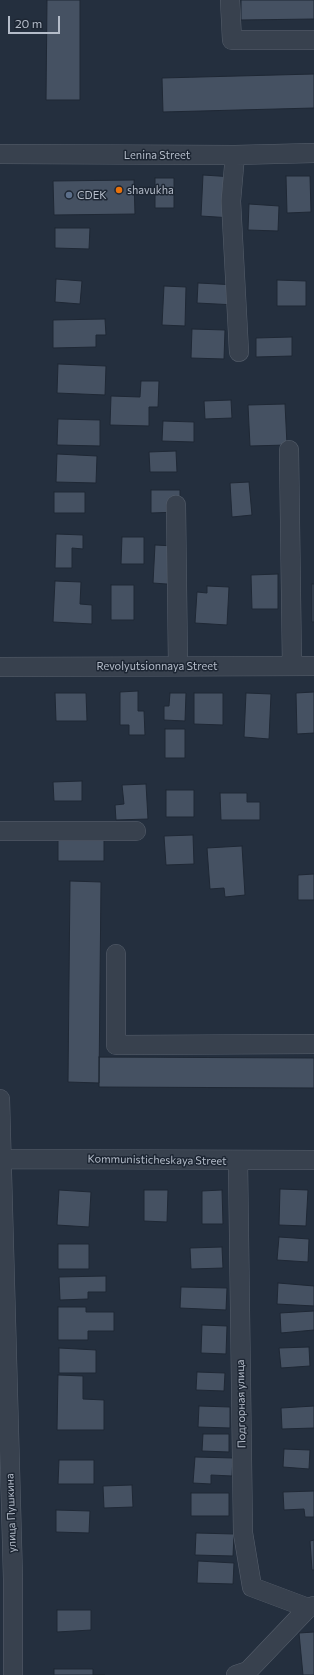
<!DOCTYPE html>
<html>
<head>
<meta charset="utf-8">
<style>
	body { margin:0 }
	#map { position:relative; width:314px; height:1675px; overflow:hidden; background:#242f3e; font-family:Commissioner,sans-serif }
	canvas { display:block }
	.scale { position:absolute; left:8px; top:16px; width:52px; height:18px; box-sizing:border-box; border:2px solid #b4bcc9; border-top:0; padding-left:5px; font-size:12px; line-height:14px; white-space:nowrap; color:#b4bcc9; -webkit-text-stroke:3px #1d2633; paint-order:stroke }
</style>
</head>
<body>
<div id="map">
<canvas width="314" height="1675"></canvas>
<div class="scale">20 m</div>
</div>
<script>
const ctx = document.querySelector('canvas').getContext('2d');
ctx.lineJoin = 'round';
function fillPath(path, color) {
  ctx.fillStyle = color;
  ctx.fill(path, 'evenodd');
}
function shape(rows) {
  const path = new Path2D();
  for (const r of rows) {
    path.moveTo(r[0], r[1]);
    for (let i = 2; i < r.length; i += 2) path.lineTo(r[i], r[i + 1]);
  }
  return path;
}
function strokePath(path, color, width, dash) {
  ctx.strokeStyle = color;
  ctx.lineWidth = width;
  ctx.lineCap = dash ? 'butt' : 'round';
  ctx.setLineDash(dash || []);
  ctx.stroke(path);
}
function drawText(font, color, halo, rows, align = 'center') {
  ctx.font = font + ' Commissioner,sans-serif';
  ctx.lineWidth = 3;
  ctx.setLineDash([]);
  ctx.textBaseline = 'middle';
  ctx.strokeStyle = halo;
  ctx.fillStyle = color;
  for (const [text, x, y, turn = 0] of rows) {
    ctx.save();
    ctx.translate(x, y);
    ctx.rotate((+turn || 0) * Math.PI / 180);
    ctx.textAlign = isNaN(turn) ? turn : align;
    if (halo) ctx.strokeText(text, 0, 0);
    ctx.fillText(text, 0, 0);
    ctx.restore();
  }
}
const building = shape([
	[47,0,80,0,80,100,46,100,47,0],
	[241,0,314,0,314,19,241,20,241,0],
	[314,74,314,108,163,112,162,78,314,74],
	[203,175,234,177,232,218,201,216,203,175],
	[286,176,310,176,311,212,287,213,286,176],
	[155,178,174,178,174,208,155,208,155,178],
	[134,180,135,214,54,215,53,181,134,180],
	[249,204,279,206,278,231,248,230,249,204],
	[55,228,90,228,89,249,55,248,55,228],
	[56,279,82,281,80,304,55,302,56,279],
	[277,280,306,281,306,306,277,306,277,280],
	[198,283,237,285,236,305,197,303,198,283],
	[164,286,186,287,185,326,162,325,164,286],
	[105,319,106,335,96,335,96,347,53,348,53,320,105,319],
	[192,329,225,330,224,359,191,358,192,329],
	[292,337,292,356,256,357,256,338,292,337],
	[58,364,106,366,105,395,57,393,58,364],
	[141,381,159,381,158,407,149,407,149,426,110,425,111,396,140,397,141,381],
	[231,400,232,418,205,419,204,401,231,400],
	[285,404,287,445,250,446,248,405,285,404],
	[58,419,100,420,100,446,57,445,58,419],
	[163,421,194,422,194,442,162,441,163,421],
	[176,451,177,472,150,472,149,452,176,451],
	[57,454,97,456,96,483,56,482,57,454],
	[249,482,252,515,232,517,230,483,249,482],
	[151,490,180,490,180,512,151,513,151,490],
	[54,492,85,492,85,513,54,513,54,492],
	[56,534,83,535,83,549,72,548,72,568,55,568,56,534],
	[122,537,144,537,144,564,121,564,122,537],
	[155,545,174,546,180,585,153,583,155,545],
	[278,574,278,609,252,609,251,575,278,574],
	[55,581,81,582,80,604,92,605,92,624,53,622,55,581],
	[312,584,314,584,314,622,312,622,312,584],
	[111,585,134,585,134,620,111,620,111,585],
	[207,586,229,587,227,625,195,623,197,592,207,593,207,586],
	[138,691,138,711,144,711,145,735,129,735,129,725,120,725,120,692,138,691],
	[314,692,314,733,297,734,296,693,314,692],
	[55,693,86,693,87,721,56,721,55,693],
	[170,693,186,693,185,721,164,720,164,706,169,706,170,693],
	[194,693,223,693,223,725,194,724,194,693],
	[246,693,271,694,269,739,244,737,246,693],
	[165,729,185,729,185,758,165,758,165,729],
	[82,781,82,801,54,801,53,782,82,781],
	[146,784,148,819,116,820,115,805,124,804,122,785,146,784],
	[166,790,194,790,194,817,166,817,166,790],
	[220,793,247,793,247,802,260,802,260,820,221,820,220,793],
	[193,835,194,864,166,865,164,836,193,835],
	[58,838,104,838,104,861,58,861,58,838],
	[242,846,245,895,225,897,224,888,210,889,207,848,242,846],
	[314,874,314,900,298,900,298,875,314,874],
	[70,881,101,882,99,1083,68,1082,70,881],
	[99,1057,314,1058,314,1088,99,1087,99,1057],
	[280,1189,308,1190,306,1226,279,1225,280,1189],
	[59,1190,91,1192,89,1227,57,1225,59,1190],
	[144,1190,168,1190,167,1222,144,1221,144,1190],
	[222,1190,223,1224,202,1224,202,1191,222,1190],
	[279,1237,309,1239,308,1262,277,1260,279,1237],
	[58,1244,89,1244,89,1269,58,1269,58,1244],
	[222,1247,223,1268,191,1269,190,1248,222,1247],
	[106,1276,106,1292,88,1292,88,1299,60,1300,59,1277,106,1276],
	[278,1283,314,1286,314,1306,277,1304,278,1283],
	[181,1287,227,1288,226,1310,180,1308,181,1287],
	[58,1307,86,1307,86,1312,114,1312,114,1331,88,1331,88,1340,58,1340,58,1307],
	[314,1311,314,1330,281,1333,280,1313,314,1311],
	[202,1325,227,1326,226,1354,201,1353,202,1325],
	[309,1347,310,1366,281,1368,279,1348,309,1347],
	[59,1348,96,1350,96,1373,59,1373,59,1348],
	[197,1372,225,1373,224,1391,196,1390,197,1372],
	[58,1375,83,1376,83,1399,104,1400,104,1430,57,1430,58,1375],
	[199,1406,230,1407,230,1428,198,1427,199,1406],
	[314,1406,314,1428,282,1429,281,1408,314,1406],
	[203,1434,229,1434,229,1452,202,1451,203,1434],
	[284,1449,310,1450,309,1469,283,1467,284,1449],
	[195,1457,233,1458,232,1476,211,1475,211,1484,193,1483,195,1457],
	[59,1460,94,1460,94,1484,58,1484,59,1460],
	[132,1485,133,1507,104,1508,103,1486,132,1485],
	[314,1491,314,1517,305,1517,304,1509,284,1510,283,1492,314,1491],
	[191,1493,229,1493,229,1516,191,1516,191,1493],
	[56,1510,90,1511,89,1533,56,1532,56,1510],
	[196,1533,234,1534,233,1556,195,1555,196,1533],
	[314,1540,314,1570,312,1570,310,1541,314,1540],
	[198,1561,234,1563,233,1584,197,1583,198,1561],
	[57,1610,91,1610,91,1630,57,1632,57,1610],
	[314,1632,314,1675,303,1675,299,1633,314,1632],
	[54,1669,93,1669,93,1675,105,1675,54,1675,54,1669]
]);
fillPath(building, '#455162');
strokePath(building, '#1f2835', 1);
const minor = shape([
	[230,0,232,40,314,40],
	[0,154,235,155,314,153],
	[235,155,231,201,239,352],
	[289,450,292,666],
	[176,505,178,666],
	[0,667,314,666],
	[0,831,136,831],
	[116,954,116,1045,314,1044],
	[0,1099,13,1579,13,1675],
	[0,1159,314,1160],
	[238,1161,243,1533,252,1587,308,1608],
	[236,1675,248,1671,308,1608,314,1606]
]);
strokePath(minor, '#565f6c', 20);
strokePath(minor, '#38414e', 19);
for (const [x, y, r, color] of [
	[119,190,4,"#e8710a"],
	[69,195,4,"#5c6f8a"]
]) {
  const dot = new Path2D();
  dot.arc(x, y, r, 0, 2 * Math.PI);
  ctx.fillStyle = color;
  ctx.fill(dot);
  strokePath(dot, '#1d2633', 1.5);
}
drawText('11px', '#b4bcc9', '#1d2633', [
	["Lenina Street",157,155],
	["Revolyutsionnaya Street",157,666],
	["Kommunisticheskaya Street",157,1160,1],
	["Подгорная улица",241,1404,-91],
	["улица Пушкина",11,1513,-92]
]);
drawText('11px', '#b4bcc9', '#1d2633', [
	["shavukha",127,190],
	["CDEK",77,195]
], 'left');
</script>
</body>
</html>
